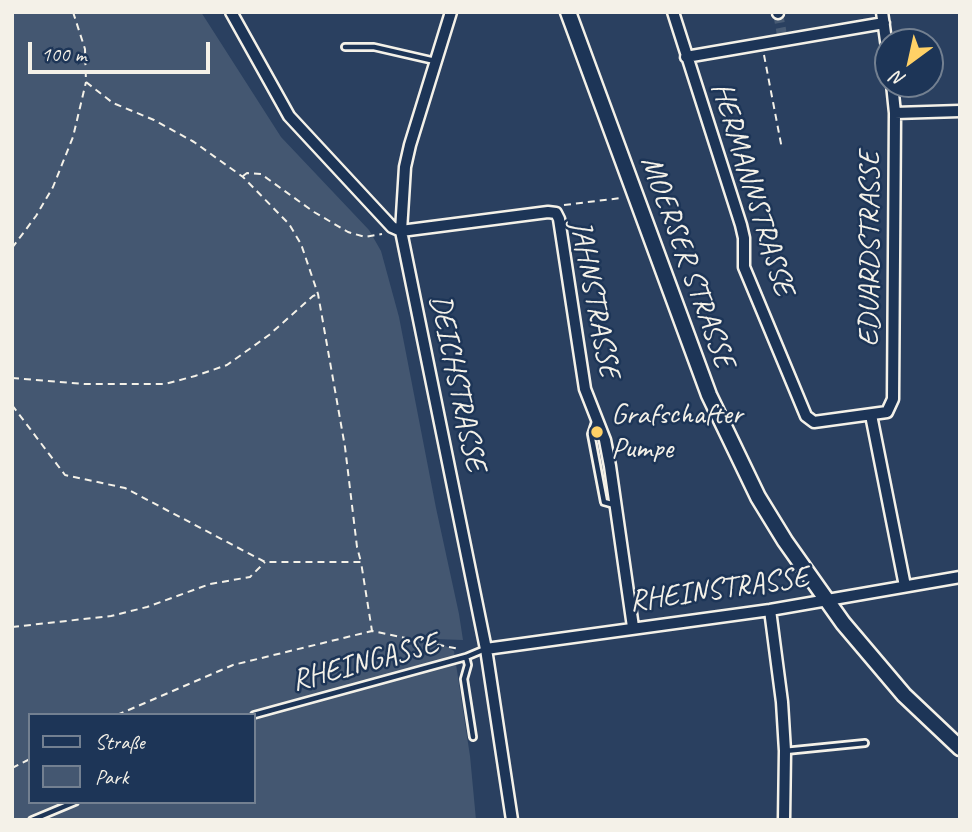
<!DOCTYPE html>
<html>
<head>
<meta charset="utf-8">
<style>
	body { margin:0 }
	#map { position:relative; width:972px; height:832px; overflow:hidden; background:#2a4060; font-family:Caveat,sans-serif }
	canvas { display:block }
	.frame { position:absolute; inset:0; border:14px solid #f4f1e8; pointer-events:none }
	.legend { position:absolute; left:28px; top:713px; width:228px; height:91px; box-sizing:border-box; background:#1d3557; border:2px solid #738091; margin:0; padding:9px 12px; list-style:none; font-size:21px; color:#f4f1e8 }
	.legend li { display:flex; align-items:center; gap:14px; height:35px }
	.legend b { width:35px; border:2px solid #738091 }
	.north { position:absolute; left:874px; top:28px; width:70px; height:70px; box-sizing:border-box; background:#1d3557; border:2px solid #738091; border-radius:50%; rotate:213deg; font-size:19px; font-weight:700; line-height:28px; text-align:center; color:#f4f1e8 }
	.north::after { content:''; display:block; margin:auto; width:24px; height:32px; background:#ffd166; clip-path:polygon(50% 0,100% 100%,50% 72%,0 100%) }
	.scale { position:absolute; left:28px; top:42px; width:182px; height:32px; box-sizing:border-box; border:4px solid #f4f1e8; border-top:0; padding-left:9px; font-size:21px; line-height:24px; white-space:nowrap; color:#f4f1e8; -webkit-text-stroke:5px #1d3557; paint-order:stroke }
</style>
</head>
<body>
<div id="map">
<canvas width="972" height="832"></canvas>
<div class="frame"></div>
<ul class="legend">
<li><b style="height:9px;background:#1d3557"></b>Straße</li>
<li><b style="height:19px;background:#445771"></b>Park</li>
</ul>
<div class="north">N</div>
<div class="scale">100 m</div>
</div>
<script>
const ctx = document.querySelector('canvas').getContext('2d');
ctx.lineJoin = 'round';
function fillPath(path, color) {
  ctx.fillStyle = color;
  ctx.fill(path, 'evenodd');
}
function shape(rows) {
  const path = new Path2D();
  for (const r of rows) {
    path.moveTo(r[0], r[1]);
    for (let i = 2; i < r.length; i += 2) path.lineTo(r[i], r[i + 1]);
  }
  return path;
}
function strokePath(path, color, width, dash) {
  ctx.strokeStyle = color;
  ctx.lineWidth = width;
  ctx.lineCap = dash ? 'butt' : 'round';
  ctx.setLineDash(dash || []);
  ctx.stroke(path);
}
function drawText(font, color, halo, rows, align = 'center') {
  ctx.font = font + ' Caveat,sans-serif';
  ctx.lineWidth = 5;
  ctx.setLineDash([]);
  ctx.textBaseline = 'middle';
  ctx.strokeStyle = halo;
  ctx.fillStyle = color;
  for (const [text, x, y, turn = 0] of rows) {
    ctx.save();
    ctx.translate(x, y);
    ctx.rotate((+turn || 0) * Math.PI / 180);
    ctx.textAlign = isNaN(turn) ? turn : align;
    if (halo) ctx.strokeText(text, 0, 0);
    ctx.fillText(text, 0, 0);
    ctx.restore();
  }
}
fillPath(shape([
	[12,12,201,12,281,137,369,230,381,251,399,317,436,508,459,614,463,640,434,639,454,651,470,756,476,820,12,820],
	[30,715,254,715,254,802,30,802]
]), '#445771');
strokePath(shape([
	[778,13,782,35]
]), '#485b74', 10, [10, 5]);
const service = shape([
	[345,47,374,47,435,61],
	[595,422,591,434,604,502,615,505],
	[466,657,468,665,464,679,473,737],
	[254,715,466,657,485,649],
	[785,751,865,743],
	[32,820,75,802]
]);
const minor = shape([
	[231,12,289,116,392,227,401,231,486,649,512,820],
	[451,12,410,145,405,167,401,231,548,212,556,213,559,219,585,389,605,440,610,466,633,627],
	[673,12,741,225,744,238,744,267,806,416,814,422,887,412,893,399,895,113,892,84],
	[778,12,778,13],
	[882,12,888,55],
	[686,57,884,23],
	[895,113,960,111],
	[871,415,905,586],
	[770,610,782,702,785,751,784,820],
	[486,649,770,610,960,577]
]);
const secondary = shape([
	[568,12,709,395,758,497,785,541,843,623,904,695,960,748]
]);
strokePath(service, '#f4f1e8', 10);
strokePath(minor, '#f4f1e8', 15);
strokePath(secondary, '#f4f1e8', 19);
strokePath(shape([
	[73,12,85,49,86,82,113,103,154,120,194,142,243,177,289,224,301,244,318,294,345,447,357,547,361,562],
	[764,55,782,149],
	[243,176,247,173,261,174,314,212,348,232,365,237,382,234],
	[564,205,621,198],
	[12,248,36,216,53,187,73,137,86,82],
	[12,378,85,384,165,384,195,376,227,365,269,335,313,296,318,294],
	[12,405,65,475,125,488,265,562,361,562,372,631],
	[12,627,111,616,147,607,210,584,250,577,265,562],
	[117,715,233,665,372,631,459,649],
	[12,768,30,759]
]), '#f4f1e8', 2, [7, 5]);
strokePath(service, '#1d3557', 4.5);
strokePath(minor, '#1d3557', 10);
strokePath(secondary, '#1d3557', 14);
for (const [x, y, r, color] of [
	[597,432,7,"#ffd166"]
]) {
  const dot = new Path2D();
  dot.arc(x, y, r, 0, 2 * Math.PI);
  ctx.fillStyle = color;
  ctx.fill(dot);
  strokePath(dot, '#1d3557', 2.5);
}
drawText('30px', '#f4f1e8', '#1d3557', [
	["HERMANNSTRASSE",752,189,73],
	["EDUARDSTRASSE",870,249,-90],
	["MOERSER STRASSE",687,262,70],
	["JAHNSTRASSE",594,299,79],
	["DEICHSTRASSE",457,383,78],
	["RHEINSTRASSE",719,590,-8],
	["RHEINGASSE",365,663,-15]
]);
drawText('30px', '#f4f1e8', '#1d3557', [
	["Grafschafter",611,415],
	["Pumpe",611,449]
], 'left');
</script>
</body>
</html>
